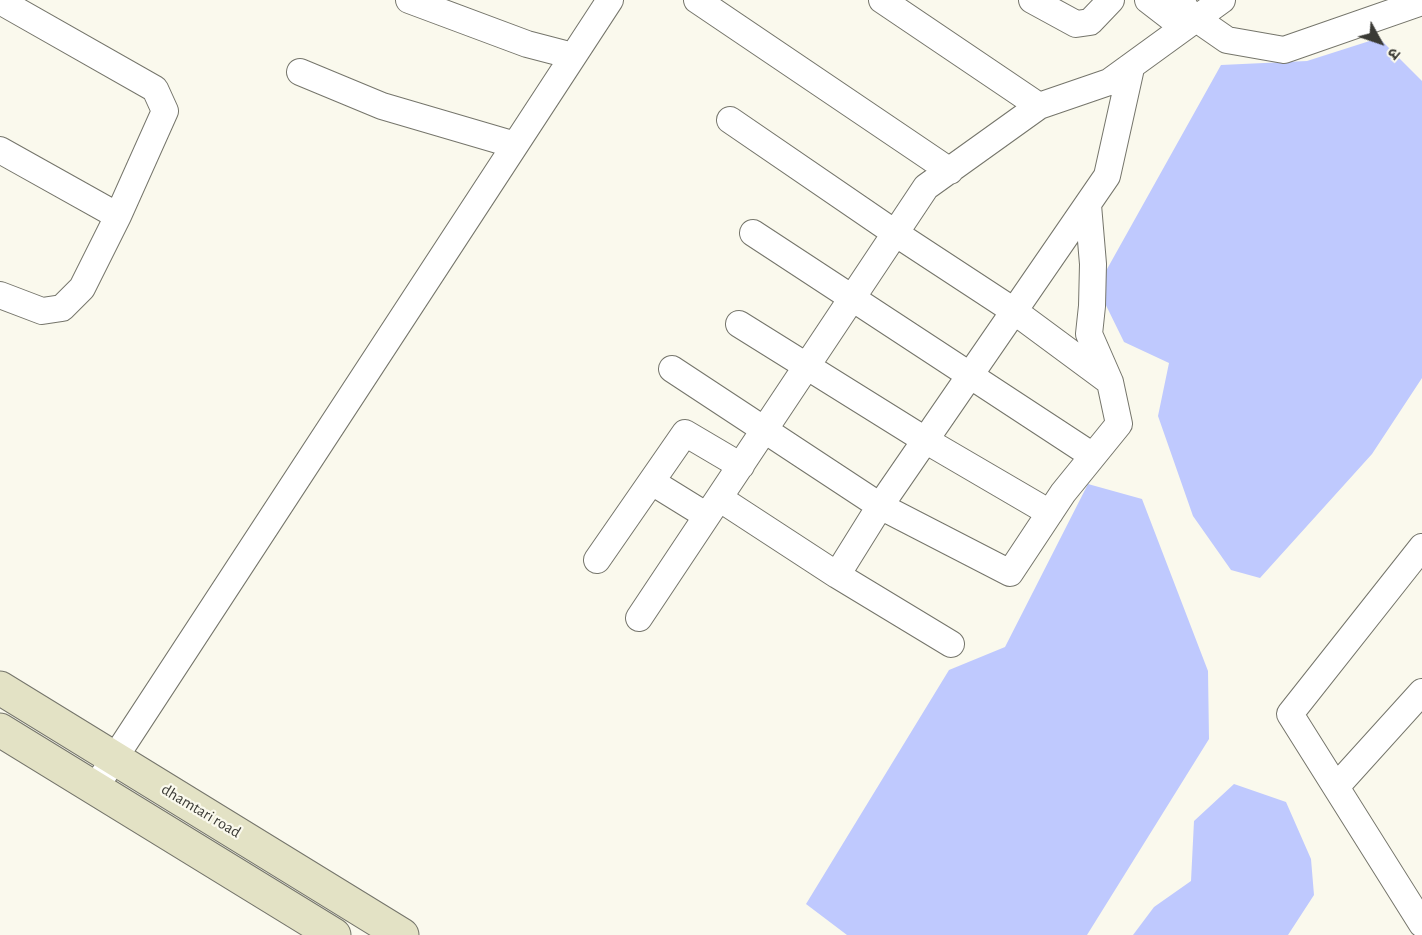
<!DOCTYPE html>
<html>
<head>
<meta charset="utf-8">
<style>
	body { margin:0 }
	#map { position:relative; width:1422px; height:935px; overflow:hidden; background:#faf9ed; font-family:"Alegreya Sans","Noto Sans Devanagari",sans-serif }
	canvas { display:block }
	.north { position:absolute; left:1350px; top:12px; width:60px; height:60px; -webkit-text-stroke:4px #faf9ed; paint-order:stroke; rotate:130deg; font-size:16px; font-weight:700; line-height:24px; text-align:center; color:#3a3a35 }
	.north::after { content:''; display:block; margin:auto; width:21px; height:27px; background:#3a3a35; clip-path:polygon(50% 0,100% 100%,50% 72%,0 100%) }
</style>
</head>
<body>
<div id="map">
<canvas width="1422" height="935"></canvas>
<div class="north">उ</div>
</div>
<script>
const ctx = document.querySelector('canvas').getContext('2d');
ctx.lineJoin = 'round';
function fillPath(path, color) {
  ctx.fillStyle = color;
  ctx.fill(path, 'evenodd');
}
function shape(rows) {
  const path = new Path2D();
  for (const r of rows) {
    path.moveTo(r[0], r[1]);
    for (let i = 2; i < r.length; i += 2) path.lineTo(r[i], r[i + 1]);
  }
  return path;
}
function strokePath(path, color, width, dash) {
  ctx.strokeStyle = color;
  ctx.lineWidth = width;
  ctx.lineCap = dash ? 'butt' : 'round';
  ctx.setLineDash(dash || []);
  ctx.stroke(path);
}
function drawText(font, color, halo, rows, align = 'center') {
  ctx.font = font + ' "Alegreya Sans",sans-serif';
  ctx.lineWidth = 4.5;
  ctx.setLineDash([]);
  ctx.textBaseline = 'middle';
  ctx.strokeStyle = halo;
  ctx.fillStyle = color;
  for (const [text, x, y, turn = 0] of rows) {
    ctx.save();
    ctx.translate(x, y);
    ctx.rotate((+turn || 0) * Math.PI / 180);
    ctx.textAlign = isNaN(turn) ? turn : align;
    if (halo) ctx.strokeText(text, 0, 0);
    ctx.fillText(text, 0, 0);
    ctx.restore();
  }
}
fillPath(shape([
	[1379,38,1422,81,1422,378,1372,454,1260,578,1231,570,1193,516,1158,416,1169,363,1124,342,1097,287,1221,65,1307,61],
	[1088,484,1142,499,1208,671,1209,739,1087,935,847,935,806,904,949,670,1005,647],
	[1234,784,1286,802,1311,859,1314,895,1288,935,1133,935,1154,907,1191,881,1194,821]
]), '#bfc9fe');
const street = shape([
	[409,0,527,44,573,56],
	[697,0,950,171],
	[882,0,1039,106],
	[1032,0,1076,24,1090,22,1111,0],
	[1148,0,1183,27],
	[1181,0,1188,13,1227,40,1284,50,1422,2],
	[0,1,155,89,165,111,118,216,82,288,62,308,42,311,0,295],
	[300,72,382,106,515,145],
	[0,150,118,216],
	[1088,205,1093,264,1092,306,1089,334,1110,382],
	[753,233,1093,456],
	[739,324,925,440,1050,513],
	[672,369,880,506,1010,573,1063,493,1119,424,1110,382,1014,311,895,233,730,120],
	[652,482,707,516],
	[719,498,837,575,880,506,1107,176,1131,68],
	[1422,547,1290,714,1422,924],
	[597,560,685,433,741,466],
	[837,575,951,644],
	[639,618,926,187,1039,106,1109,82,1222,0],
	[1336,787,1422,692],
	[95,788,610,0]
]);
const secondary = shape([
	[0,688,402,935],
	[0,730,334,935]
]);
strokePath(street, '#75756b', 28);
strokePath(secondary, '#75756b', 35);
strokePath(street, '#fff', 26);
strokePath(secondary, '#e3e2c5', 33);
drawText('16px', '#3a3a35', '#faf9ed', [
	["dhamtari road",201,811,31]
]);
</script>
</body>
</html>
